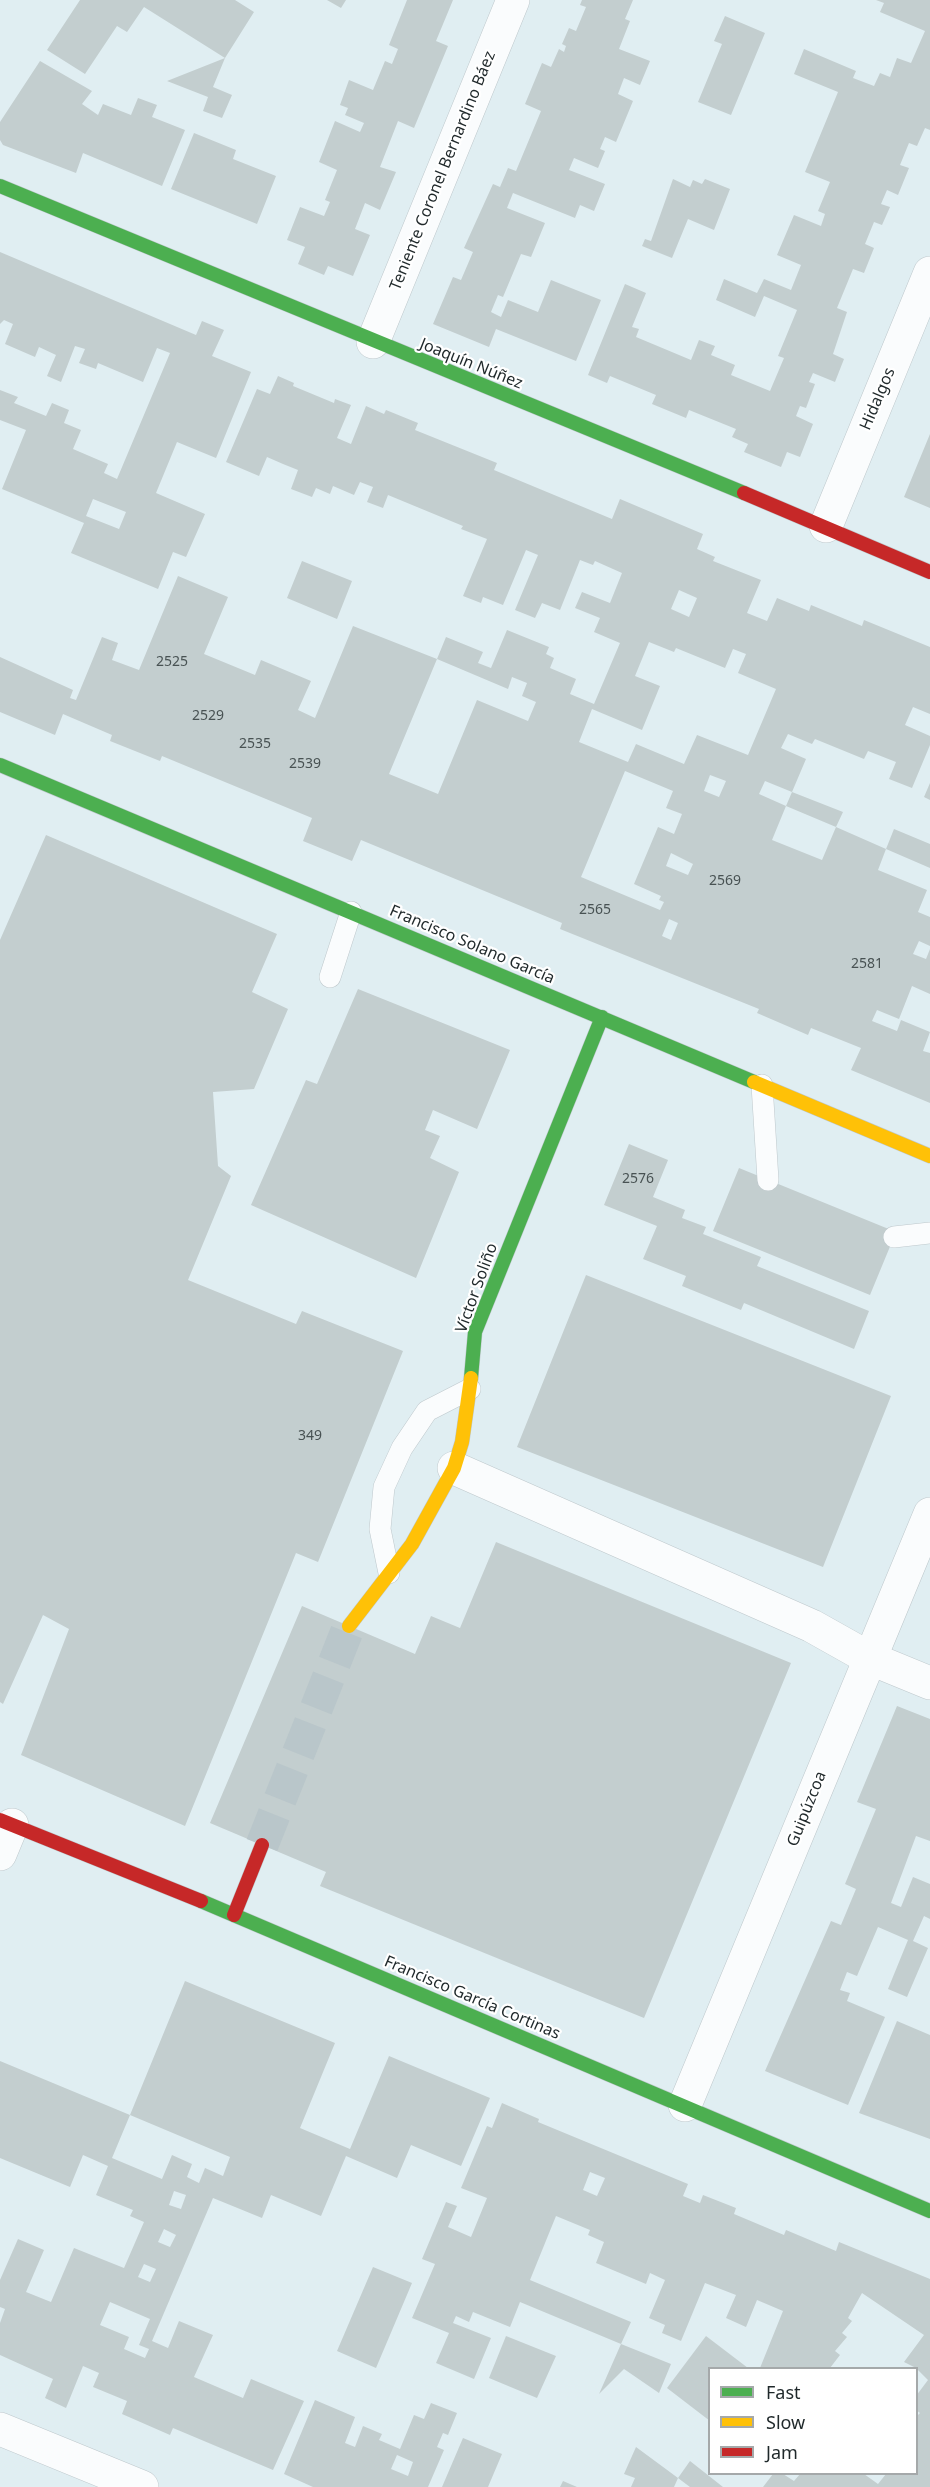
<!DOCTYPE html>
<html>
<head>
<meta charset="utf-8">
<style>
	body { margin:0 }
	#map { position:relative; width:930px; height:2487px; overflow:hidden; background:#e0eef2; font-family:"Noto Sans",sans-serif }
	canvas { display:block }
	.legend { position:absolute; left:708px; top:2367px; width:210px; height:108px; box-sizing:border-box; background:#fff; border:2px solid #a5a9aa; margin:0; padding:8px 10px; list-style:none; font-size:18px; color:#1f282a }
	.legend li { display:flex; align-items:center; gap:12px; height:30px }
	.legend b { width:30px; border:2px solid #a5a9aa }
</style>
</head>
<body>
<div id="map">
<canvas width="930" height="2487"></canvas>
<ul class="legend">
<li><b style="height:8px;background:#4caf50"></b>Fast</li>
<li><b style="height:8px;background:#ffc107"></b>Slow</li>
<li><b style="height:8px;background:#c62828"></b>Jam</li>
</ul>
</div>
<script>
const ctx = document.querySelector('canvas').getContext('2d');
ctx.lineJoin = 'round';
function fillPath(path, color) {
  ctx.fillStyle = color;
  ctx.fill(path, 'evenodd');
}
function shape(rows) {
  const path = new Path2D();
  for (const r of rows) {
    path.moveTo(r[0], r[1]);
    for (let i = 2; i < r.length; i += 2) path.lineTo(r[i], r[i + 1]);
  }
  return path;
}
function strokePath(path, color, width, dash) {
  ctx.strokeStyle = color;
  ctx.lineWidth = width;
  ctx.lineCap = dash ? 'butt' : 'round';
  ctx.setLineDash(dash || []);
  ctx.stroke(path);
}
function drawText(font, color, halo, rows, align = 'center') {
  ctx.font = font + ' "Noto Sans",sans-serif';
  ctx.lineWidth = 4.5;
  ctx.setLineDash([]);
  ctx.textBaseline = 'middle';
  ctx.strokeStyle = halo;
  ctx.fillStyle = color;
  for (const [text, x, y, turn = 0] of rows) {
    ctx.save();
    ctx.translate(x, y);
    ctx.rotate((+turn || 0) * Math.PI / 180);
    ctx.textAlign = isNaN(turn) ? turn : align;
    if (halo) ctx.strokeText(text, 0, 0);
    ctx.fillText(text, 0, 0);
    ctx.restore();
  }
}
fillPath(shape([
	[80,0,235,0,254,12,225,58,144,7,127,32,117,26,85,74,47,50],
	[327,0,346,0,341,8],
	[407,0,453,0,436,41,448,46,414,128,398,121,380,167,396,172,380,210,365,203,355,229,370,235,353,276,328,266,324,275,298,264,305,247,287,240,300,207,324,216,330,202,325,200,337,170,319,162,335,121,360,132,364,123,345,115,348,108,340,105,349,80,373,90,385,61,392,64,398,49,389,45],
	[582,0,633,0,625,19,630,21,619,49,650,61,640,85,624,78,618,94,633,101,616,142,605,137,600,149,605,151,598,168,574,158,569,170,605,184,594,211,580,205,575,218,513,193,507,208,545,223,531,257,521,254,503,297,498,295,491,312,501,317,508,300,538,312,551,280,601,300,576,361,496,329,489,347,433,324,453,277,461,280,473,252,464,248,493,184,500,187,508,168,516,171,541,111,525,104,542,63,551,67,559,49,564,52,566,46,562,44,569,28,576,31,586,7,580,5],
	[876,0,930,0,930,130,925,128,917,146,909,143,900,165,909,168,898,195,887,190,881,204,890,207,882,225,874,222,865,244,874,248,864,273,853,269,837,308,847,312,833,354,844,359,835,382,813,373,809,382,815,384,806,408,800,406,796,416,813,424,800,457,787,452,781,467,744,452,748,444,732,437,736,429,689,410,686,418,652,404,656,395,610,376,607,383,588,375,625,284,646,293,632,327,639,329,636,337,691,360,699,340,715,346,711,355,735,365,731,375,770,391,784,358,778,356,797,310,764,296,755,317,716,300,724,279,757,293,764,279,791,290,801,265,777,255,794,215,821,226,825,214,818,211,830,182,805,172,838,92,794,74,804,49,856,71,853,78,874,86,880,73,890,77,897,58,911,63,925,31,880,12,884,3],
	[725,16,765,33,731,115,698,102,722,44,714,41],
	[225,58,213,87,232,95,222,118,203,111,208,97,167,81],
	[40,61,92,91,82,104,98,115,103,104,131,115,138,98,157,105,152,117,185,130,162,186,83,153,76,173,3,145,0,140,0,122],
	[194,133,236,150,233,159,276,176,257,224,171,189],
	[673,179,690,187,693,180,702,184,705,179,730,189,714,230,688,219,672,258,642,246,645,239,651,241],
	[0,252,196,335,202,321,224,330,212,356,251,372,216,458,177,442,156,493,205,514,186,557,173,552,158,589,71,553,84,523,2,489,26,430,0,420,0,390,18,397,14,403,46,416,52,403,69,410,64,423,81,430,73,449,108,464,104,473,117,479,170,353,157,348,143,382,98,363,96,369,79,363,85,349,75,346,61,382,47,376,56,355,39,347,35,357,5,344,13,324,4,320,0,324],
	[93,499,126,512,119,529,86,516],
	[278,376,294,383,293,386,334,403,335,399,351,405,337,438,351,444,366,406,384,414,386,410,418,423,415,430,497,463,494,470,612,519,620,499,703,534,697,549,715,557,713,561,761,580,747,613,767,621,777,598,809,611,811,605,862,626,864,620,930,647,930,714,913,707,905,725,930,736,930,745,912,788,889,779,896,762,868,751,864,759,815,739,812,744,788,734,781,748,806,759,792,792,843,812,836,827,786,806,792,792,765,781,759,794,786,806,772,840,822,860,836,827,886,849,878,870,927,890,918,912,930,917,930,946,919,941,913,954,926,959,930,949,930,994,912,986,899,1019,877,1010,872,1021,897,1031,901,1020,930,1032,923,1051,930,1053,930,1103,851,1070,861,1048,811,1028,808,1035,757,1013,759,1009,560,929,562,923,361,840,352,861,303,841,312,818,162,756,160,761,110,741,112,735,63,714,55,735,0,712,0,657,73,690,70,698,76,700,102,637,118,643,112,660,139,670,178,576,228,597,204,654,255,675,261,660,311,681,298,710,315,718,353,626,437,659,389,774,438,794,477,700,528,721,536,702,522,696,527,683,512,677,508,689,437,659,446,637,483,652,478,663,491,668,507,630,549,647,546,654,554,658,550,668,576,679,570,694,594,704,620,643,594,632,600,618,575,608,582,592,610,603,622,573,595,561,593,565,580,560,560,610,542,603,535,618,515,610,538,555,526,550,503,605,483,597,481,603,463,596,487,539,461,529,463,526,388,495,383,508,367,502,373,487,360,482,354,495,333,486,330,494,316,488,312,497,291,489,298,470,283,464,267,457,259,476,226,462,257,389,270,394],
	[679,590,697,598,689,617,671,609],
	[649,642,674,652,676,648,725,668,733,649,746,654,738,673,776,689,748,755,697,735,684,764,636,744,628,762,579,742,592,709,642,730,660,686,635,676],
	[625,771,673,791,666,808,682,814,674,834,658,827,634,884,661,896,659,900,664,902,660,910,581,877],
	[710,775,726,781,719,797,704,791],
	[671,853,693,864,688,875,666,866],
	[669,919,678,923,671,940,662,936],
	[930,434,930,508,904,497],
	[302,561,352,581,337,619,287,598],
	[930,783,930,800,924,797],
	[894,829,930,844,930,868,886,849],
	[46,835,277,934,252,992,288,1009,254,1089,213,1092,218,1166,231,1176,188,1280,296,1324,302,1311,403,1351,318,1562,296,1553,185,1826,21,1755,69,1629,43,1615,3,1704,0,1702,0,940],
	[358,989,510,1050,477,1129,433,1110,425,1130,440,1136,430,1158,459,1172,416,1278,251,1205,306,1080,317,1084],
	[629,1144,668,1160,653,1197,685,1210,682,1218,706,1227,703,1234,761,1257,757,1266,869,1311,854,1349,744,1303,741,1310,682,1286,686,1276,643,1259,657,1226,604,1205],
	[739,1168,896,1232,870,1295,713,1231],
	[586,1275,891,1396,823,1567,517,1447],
	[496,1542,791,1663,644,2018,320,1886,326,1872,210,1823,302,1606,415,1654,431,1616,460,1628],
	[897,1706,930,1719,930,1841,916,1836,891,1903,901,1907,913,1877,930,1884,930,1919,924,1916,913,1941,928,1948,907,1997,888,1989,908,1940,878,1927,857,1976,847,1972,840,1990,850,1993,847,2001,885,2017,848,2105,765,2071,831,1921,841,1925,856,1889,845,1884,876,1809,857,1802],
	[185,1981,335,2043,300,2128,350,2149,389,2056,490,2098,461,2166,411,2145,397,2178,346,2156,321,2216,271,2195,262,2218,213,2198,152,2341,168,2348,179,2321,213,2335,194,2377,243,2398,251,2379,304,2401,273,2470,173,2428,170,2435,122,2414,127,2401,93,2387,99,2373,83,2366,66,2408,45,2398,53,2379,0,2355,0,2323,5,2309,0,2307,0,2280,18,2239,44,2250,26,2292,51,2302,74,2248,124,2268,144,2222,130,2216,133,2210,96,2195,108,2166,83,2155,70,2187,0,2158,0,2061,130,2115,112,2158,162,2179,172,2155,192,2164,187,2177,199,2183,205,2168,223,2176,230,2157,130,2115],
	[174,2191,186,2195,181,2209,169,2205],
	[164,2229,176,2235,170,2247,158,2242],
	[144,2264,156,2269,150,2282,138,2277],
	[110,2302,150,2319,139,2345,149,2349,145,2358,124,2349,129,2337,100,2325],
	[897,2021,930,2035,930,2139,859,2113],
	[502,2103,539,2119,538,2122,688,2184,683,2196,700,2203,703,2195,736,2208,734,2214,784,2235,786,2230,836,2251,839,2242,930,2279,930,2487,763,2487,773,2474,783,2474,794,2481,800,2474,864,2474,878,2484,886,2474,916,2474,916,2417,920,2413,916,2410,916,2396,928,2380,916,2368,904,2362,924,2335,862,2293,848,2318,852,2321,842,2333,847,2337,835,2351,840,2355,830,2368,760,2368,783,2311,757,2300,746,2327,726,2318,736,2295,705,2283,681,2341,662,2333,665,2325,649,2318,665,2280,650,2273,646,2284,596,2263,604,2242,588,2235,590,2230,556,2216,530,2280,631,2322,621,2344,520,2302,510,2327,473,2312,469,2322,456,2316,453,2323,491,2338,474,2379,436,2363,449,2333,412,2318,435,2264,422,2259,446,2202,457,2206,448,2227,471,2237,487,2198,461,2188,487,2126,492,2128],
	[590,2172,605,2178,597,2196,583,2190],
	[373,2267,412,2283,376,2368,337,2351],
	[506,2336,556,2356,537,2398,489,2378],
	[706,2336,748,2368,710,2368,710,2421,667,2388],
	[621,2344,671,2364,659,2393,624,2369,599,2394],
	[315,2400,355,2417,345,2443,355,2447,363,2426,382,2434,379,2440,400,2449,414,2415,424,2419,431,2403,457,2413,448,2435,443,2433,437,2447,444,2450,428,2487,313,2487,284,2474],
	[397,2455,413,2462,408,2476,391,2469],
	[463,2438,502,2454,488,2487,442,2487],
	[636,2447,678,2478,674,2487,631,2487,635,2478,624,2474],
	[690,2461,723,2487,690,2487,678,2478],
	[563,2481,577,2487,560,2487]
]), '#c3cecf');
strokePath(shape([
	[262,1845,349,1626]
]), '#b9c6ca', 33, [33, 16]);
const lane = shape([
	[330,977,351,912],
	[762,1085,768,1180],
	[894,1237,930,1233],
	[389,1573,380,1529,384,1487,402,1448,427,1411,470,1389]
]);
const street = shape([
	[373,342,513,0],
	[826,526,930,273],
	[454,1468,812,1626,869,1658,930,1683],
	[0,1854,12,1825],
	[685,2105,930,1514],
	[0,2429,142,2487]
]);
const fast = shape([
	[0,186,744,493],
	[0,765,754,1082],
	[471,1378,475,1332,602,1017],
	[201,1901,930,2211]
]);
const slow = shape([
	[754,1082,930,1156],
	[349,1626,412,1544,454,1468,462,1442,471,1378]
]);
const jam = shape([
	[744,493,930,572],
	[0,1820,201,1901],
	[234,1915,262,1845]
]);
strokePath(lane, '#bec8cc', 22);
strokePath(street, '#bec8cc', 34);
strokePath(fast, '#bec8cc', 15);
strokePath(slow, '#bec8cc', 15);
strokePath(jam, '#bec8cc', 15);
strokePath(lane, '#fafcfd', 21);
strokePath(street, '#fafcfd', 33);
strokePath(fast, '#4caf50', 14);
strokePath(slow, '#ffc107', 14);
strokePath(jam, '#c62828', 14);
drawText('14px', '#485253', null, [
	["2525",172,662],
	["2529",208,716],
	["2535",255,744],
	["2539",305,764],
	["2569",725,881],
	["2565",595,910],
	["2581",867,964],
	["2576",638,1179],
	["349",310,1436]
]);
drawText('16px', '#1f282a', '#fff', [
	["Teniente Coronel Bernardino Báez",443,171,-68],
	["Joaquín Núñez",471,364,22],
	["Hidalgos",878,399,-67],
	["Francisco Solano García",472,945,23],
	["Víctor Soliño",477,1288,-70],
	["Guipúzcoa",807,1809,-68],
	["Francisco García Cortinas",472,1998,23]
]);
</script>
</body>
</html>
